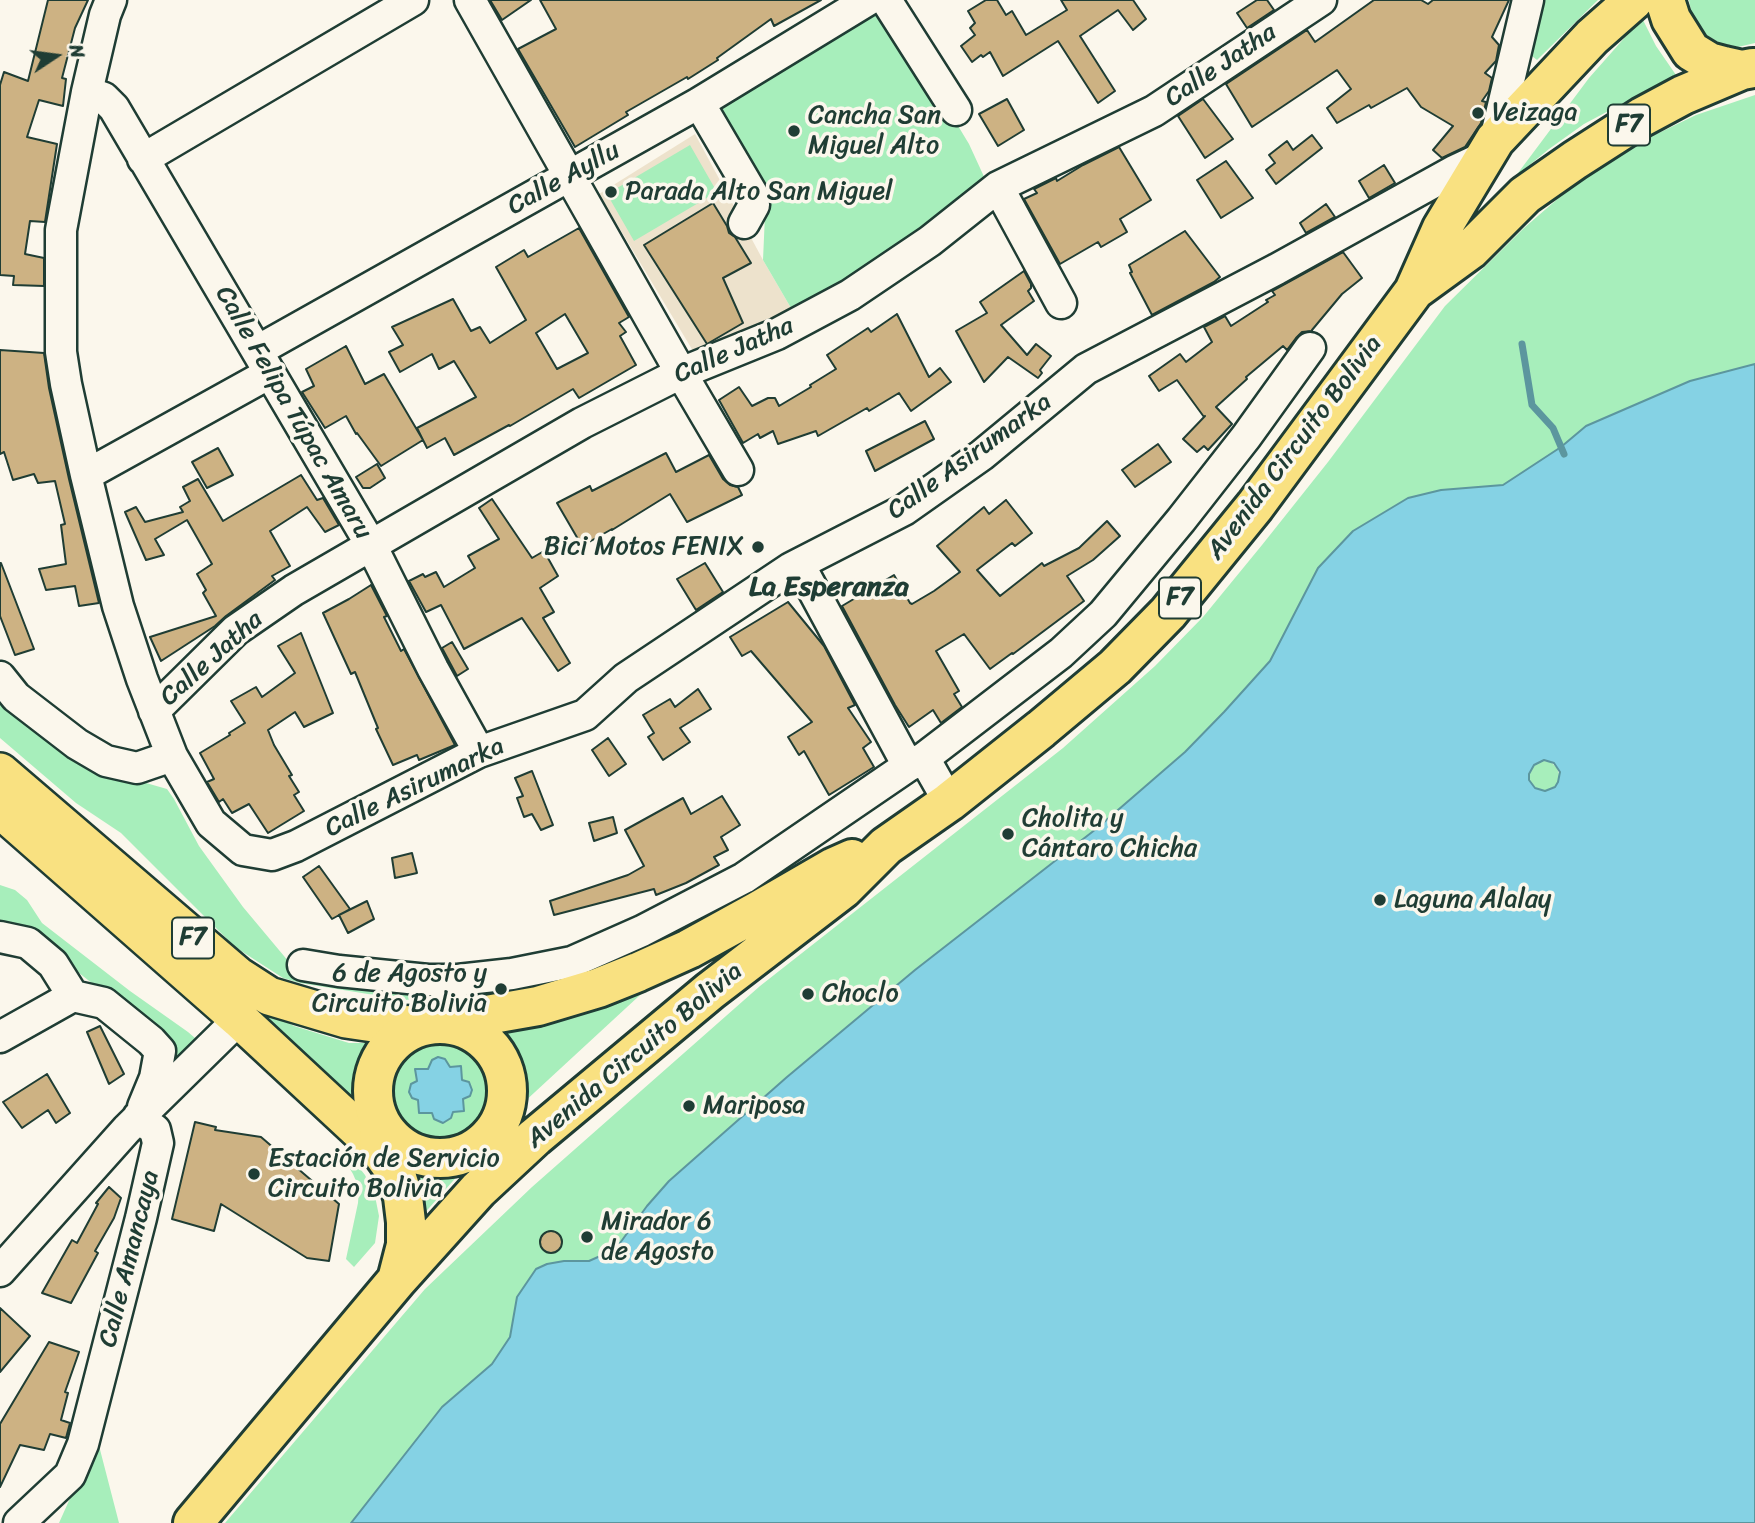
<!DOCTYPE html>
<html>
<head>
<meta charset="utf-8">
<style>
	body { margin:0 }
	#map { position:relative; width:1755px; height:1523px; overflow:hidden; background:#fbf7ec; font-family:Sriracha,sans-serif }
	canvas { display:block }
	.north { position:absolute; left:21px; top:21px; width:70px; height:70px; -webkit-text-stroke:5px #fbf7ec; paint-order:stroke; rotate:77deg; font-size:19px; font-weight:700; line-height:28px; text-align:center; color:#1f3d34 }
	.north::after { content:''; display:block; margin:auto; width:24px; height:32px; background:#1f3d34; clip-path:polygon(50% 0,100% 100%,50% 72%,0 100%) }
</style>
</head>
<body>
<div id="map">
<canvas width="1755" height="1523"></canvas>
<div class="north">N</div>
</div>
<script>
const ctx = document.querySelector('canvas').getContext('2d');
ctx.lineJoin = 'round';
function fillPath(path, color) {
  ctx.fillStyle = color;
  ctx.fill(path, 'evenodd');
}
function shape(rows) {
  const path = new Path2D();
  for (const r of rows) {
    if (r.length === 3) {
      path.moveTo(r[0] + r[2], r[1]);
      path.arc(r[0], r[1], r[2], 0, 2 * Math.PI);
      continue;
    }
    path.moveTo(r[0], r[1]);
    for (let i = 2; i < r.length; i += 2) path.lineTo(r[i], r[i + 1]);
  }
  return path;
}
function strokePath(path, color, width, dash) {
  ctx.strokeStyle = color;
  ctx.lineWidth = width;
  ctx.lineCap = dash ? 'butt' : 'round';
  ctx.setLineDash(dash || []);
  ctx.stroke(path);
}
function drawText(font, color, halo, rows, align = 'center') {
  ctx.font = font + ' Sriracha,sans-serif';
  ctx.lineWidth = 7;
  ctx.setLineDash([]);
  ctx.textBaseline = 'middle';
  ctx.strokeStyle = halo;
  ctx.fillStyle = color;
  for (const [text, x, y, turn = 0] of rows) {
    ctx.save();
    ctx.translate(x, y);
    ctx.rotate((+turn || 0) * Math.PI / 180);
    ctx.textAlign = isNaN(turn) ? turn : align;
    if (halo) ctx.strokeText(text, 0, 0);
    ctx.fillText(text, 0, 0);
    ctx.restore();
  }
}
fillPath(shape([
	[695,134,763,260,791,308,699,361,599,194]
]), '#ede2cc');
fillPath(shape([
	[1539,0,1598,0,1537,60,1527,52],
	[1689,0,1755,0,1755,43,1738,47,1720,43,1704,34,1692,16],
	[885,5,969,144,986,181,847,284,791,308,763,260,766,192,722,114,723,108,727,103],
	[1642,18,1656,46,1676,75,1584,124,1549,149,1515,177,1589,78],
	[1755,95,1755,364,1690,381,1586,426,1561,447,1503,485,1441,490,1408,498,1318,568,1270,661,1224,712,1185,752,1096,829,915,970,787,1077,669,1181,647,1206,620,1243,607,1253,589,1261,564,1261,547,1264,536,1269,517,1297,510,1337,492,1364,442,1407,351,1523,225,1523,425,1289,532,1187,760,986,1063,748,1155,666,1203,617,1262,545,1328,462,1445,306,1524,228,1576,183,1634,145,1696,115],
	[690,145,717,192,634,241,607,194],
	[0,698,104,771,167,789,174,799,199,846,243,907,289,962,422,987,423,998,405,1000,300,983,283,978,235,947,121,833,76,803,0,738],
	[1544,776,15],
	[0,885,15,890,27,900,42,923,130,991,188,1032,202,1044,162,1093,174,1046,164,1032,93,984,26,931,0,926],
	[200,966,253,1004,294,1026,349,1043,376,1043,361,1067,358,1099,359,1112],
	[663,976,639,996,522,1104,524,1073,520,1058,513,1047,493,1029],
	[440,1091,54],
	[337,1147,354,1161,365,1175,375,1196,379,1216,375,1243,354,1267,346,1259,358,1203,359,1188,353,1174],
	[409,1164,441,1172,460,1173,422,1216],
	[97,1438,119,1523,59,1523]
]), '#a7eebb');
const water = shape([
	[1755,364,1755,1523,351,1523,442,1407,492,1364,510,1337,517,1297,536,1269,547,1264,564,1261,589,1261,607,1253,620,1243,647,1206,669,1181,787,1077,915,970,1096,829,1185,752,1224,712,1270,661,1318,568,1353,531,1408,498,1441,490,1503,485,1561,447,1586,426,1690,381,1755,364],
	[1544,760,1554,763,1560,772,1558,782,1555,787,1545,791,1535,788,1529,780,1529,774,1534,765,1544,760],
	[438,1057,445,1059,450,1067,461,1066,462,1080,469,1082,472,1090,470,1096,463,1099,464,1111,453,1112,451,1118,443,1123,434,1119,432,1113,419,1113,418,1100,412,1098,409,1092,411,1084,417,1081,415,1069,428,1069,432,1060,438,1057]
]);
fillPath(water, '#85d2e4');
strokePath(water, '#5c969e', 2);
strokePath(shape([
	[1522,344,1532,405,1553,428,1564,454]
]), '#5c969e', 7);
const building = shape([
	[48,0,88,0,75,28,62,78,66,79,63,106,39,100,27,137,57,144,45,222,30,221,25,254,44,258,44,286,13,285,14,276,0,275,0,85,4,72,28,81,48,0],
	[490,0,531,0,502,20,490,0],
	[540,0,821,0,774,26,771,19,717,58,718,60,688,79,687,77,626,112,628,115,575,147,518,49,556,29,540,0],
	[986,0,997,0,1006,15,1012,11,1026,35,1067,10,1061,0,1133,0,1146,19,1133,30,1118,10,1080,36,1115,91,1098,103,1058,41,1003,76,990,52,983,57,981,55,972,62,961,46,975,35,970,28,975,23,968,11,986,0],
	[1257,0,1267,0,1274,10,1247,28,1237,13,1257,0],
	[1374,0,1421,0,1428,4,1433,0,1509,0,1492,37,1499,45,1496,61,1485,73,1492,78,1489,91,1482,101,1486,102,1481,123,1465,147,1442,158,1433,150,1453,126,1421,107,1407,88,1371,108,1369,105,1337,123,1327,108,1351,89,1337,70,1252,127,1226,84,1307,30,1315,42,1374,0],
	[1007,99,1024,130,998,146,979,114,1007,99],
	[1203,99,1233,139,1205,158,1178,116,1203,99],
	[1312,135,1322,148,1276,184,1266,170,1275,163,1269,155,1287,141,1293,150,1312,135],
	[1119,147,1151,200,1120,219,1127,232,1101,247,1098,242,1060,264,1024,199,1037,193,1034,189,1056,178,1057,181,1083,165,1119,147],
	[1226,161,1253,198,1221,218,1197,180,1226,161],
	[1384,165,1395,183,1369,198,1359,181,1384,165],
	[713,203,727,226,729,233,735,237,751,263,723,278,743,323,707,344,644,245,713,203],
	[1326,204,1335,217,1306,233,1300,223,1326,204],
	[579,228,629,317,619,323,626,332,620,336,636,365,579,398,573,389,510,426,509,425,454,455,445,438,427,448,417,428,476,397,454,361,439,369,432,354,400,372,389,352,403,345,392,327,453,299,471,331,480,327,490,343,526,320,496,267,524,250,528,257,579,228],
	[565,314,588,353,557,369,536,333,565,314],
	[1185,231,1220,277,1214,282,1152,315,1130,273,1132,272,1129,265,1185,231],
	[1343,252,1362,278,1342,294,1312,330,1312,331,1302,332,1296,338,1287,350,1283,346,1246,377,1247,379,1216,407,1232,424,1208,450,1204,446,1197,452,1183,439,1205,416,1204,417,1177,380,1159,391,1149,376,1180,354,1186,362,1212,342,1204,327,1225,316,1231,326,1268,302,1266,300,1275,295,1272,291,1343,252],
	[1024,271,1031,284,1031,288,1028,291,1034,301,1001,325,1027,355,1036,344,1051,356,1040,370,1042,373,1038,378,1008,357,984,382,956,331,987,313,980,302,1024,271],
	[897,314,929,377,940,368,951,382,911,411,899,393,869,411,867,408,818,436,816,431,778,444,773,431,760,438,758,434,743,443,719,400,739,387,752,406,768,398,775,398,779,406,811,387,810,385,836,369,827,355,868,328,871,332,897,314],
	[346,346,365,384,384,374,423,440,381,466,357,433,356,434,346,416,325,428,302,392,314,386,306,369,346,346],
	[0,350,44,353,49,388,69,479,99,603,79,606,75,586,46,590,39,569,66,564,61,525,65,524,55,481,38,483,34,474,13,480,4,452,0,454,0,350],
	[925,421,934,439,875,471,866,451,925,421],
	[1158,444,1171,462,1135,487,1122,470,1158,444],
	[218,448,233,475,207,488,192,462,218,448],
	[666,453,676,472,709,455,723,479,730,485,738,487,742,495,687,522,670,494,612,530,612,529,582,546,557,503,590,486,592,491,666,453],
	[377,464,385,478,370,488,363,488,356,477,377,464],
	[301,475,317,500,323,498,339,525,325,532,307,507,270,531,290,566,272,576,275,580,226,616,215,626,161,661,150,637,216,616,203,593,206,590,197,574,212,564,187,520,155,539,164,555,146,560,125,512,136,507,145,522,183,512,180,507,190,501,183,487,198,479,223,521,301,475],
	[492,499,532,558,544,551,558,576,540,588,554,612,543,618,570,663,558,671,522,618,464,649,441,605,426,612,409,581,423,574,425,577,436,572,444,587,475,568,468,556,499,539,479,508,492,499],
	[1006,500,1032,533,1015,546,1012,543,977,570,1000,596,1042,563,1044,566,1079,548,1107,521,1120,536,1093,560,1067,576,1084,601,1013,654,1012,653,990,669,964,634,936,651,959,691,954,694,962,707,941,723,933,710,909,727,895,705,842,606,894,575,910,603,912,604,934,591,960,572,937,546,984,507,989,514,1006,500],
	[0,563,1,563,34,649,15,655,0,616,0,563],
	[705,563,723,592,696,610,677,579,705,563],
	[371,585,387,616,384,617,401,651,404,649,455,745,419,760,417,755,393,765,376,729,378,728,355,672,351,674,323,613,349,599,371,585],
	[788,602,824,646,855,705,848,708,871,742,863,748,874,767,829,795,804,751,799,755,788,737,812,722,751,651,742,656,730,637,788,602],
	[301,633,333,713,304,727,295,712,268,730,274,745,292,775,289,776,299,792,294,795,304,811,268,833,249,804,232,813,223,799,219,802,207,782,214,779,200,753,230,735,229,733,245,723,231,701,256,687,262,697,295,673,278,646,301,633],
	[452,642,468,669,457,676,442,648,452,642],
	[698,689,711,709,680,728,690,742,663,760,648,737,654,733,643,715,670,699,675,707,698,689],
	[608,738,626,764,609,776,592,750,608,738],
	[532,771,553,825,541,830,532,814,524,817,517,798,523,796,515,778,532,771],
	[722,796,740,825,721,837,728,850,714,857,719,865,686,883,656,895,654,889,554,915,550,901,628,875,644,866,625,830,683,798,691,814,722,796],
	[613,817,617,833,594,841,589,823,613,817],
	[412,853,417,873,395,878,392,858,412,853],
	[319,866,350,909,332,919,303,877,319,866],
	[367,901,374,919,348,933,339,915,367,901],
	[100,1026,124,1074,109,1084,87,1032,100,1026],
	[47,1074,70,1113,56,1123,48,1110,22,1128,3,1102,47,1074],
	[195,1122,216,1127,215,1130,261,1137,339,1204,329,1261,307,1258,221,1204,214,1231,172,1219,195,1122],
	[109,1187,121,1198,114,1218,95,1251,98,1253,71,1303,42,1293,72,1240,77,1243,98,1204,96,1203,109,1187],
	[551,1242,11],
	[0,1308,30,1336,0,1372,0,1308],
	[49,1342,79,1352,65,1392,68,1393,61,1420,70,1423,66,1438,50,1434,44,1450,20,1445,0,1487,0,1424,49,1342]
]);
fillPath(building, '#cdb283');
strokePath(building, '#1f3d34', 2);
const minor = shape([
	[111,0,105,15,87,92,61,230,61,352,66,384,86,475,118,606,142,679,172,756,211,823,243,850,272,855,296,846,479,752,585,715,626,678,791,568,904,510,982,455,1086,369,1277,269,1454,171,1486,156],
	[470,0,681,373,738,470],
	[886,0,956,110],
	[87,92,104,98,114,108,371,545,433,669,479,752],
	[699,103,753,195,754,205,744,223],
	[1495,140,1528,0],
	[143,159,413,0],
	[998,187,1061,303],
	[257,351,699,103,868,0],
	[86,475,270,373],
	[799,564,908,766],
	[0,677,16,697,77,744,106,761,137,768,172,756],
	[154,711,236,630,294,590,582,423,681,373,777,334,850,295,930,241,998,187,1154,111,1321,0],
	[924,758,949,802],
	[0,937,28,943,53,964,73,996,104,1003,151,1041,160,1051,155,1078,143,1107],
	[303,965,339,971,428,980,458,980],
	[432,1024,458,980,512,974,572,962,642,931,744,878,908,766,924,758,1061,653,1103,614,1181,520,1246,437,1310,348],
	[0,1037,73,996],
	[0,1271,127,1129,239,1019],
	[19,1523,70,1475,83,1444,141,1218,158,1143,155,1130,138,1117]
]);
const major = shape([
	[0,772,238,976,269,996,346,1019,380,1024,424,1025],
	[0,809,239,1019,380,1150,412,1153]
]);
const highway = shape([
	[1665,0,1671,19,1691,51,1709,62,1724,66,1742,70,1753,68],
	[1415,290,1470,250,1525,195,1575,160,1642,117,1683,95,1742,70],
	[441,1023,538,1006,598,988,638,972,689,949,758,911,834,867,852,859],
	[440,1091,67],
	[379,1128,380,1150,395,1171,403,1197,406,1222,406,1245,397,1280],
	[193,1523,397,1280,478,1190,535,1137,710,991,843,889,886,846,949,802,1041,729,1115,667,1168,613,1255,506,1414,291,1442,228,1495,140,1592,37,1634,0]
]);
strokePath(minor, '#1f3d34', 35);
strokePath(major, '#1f3d34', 42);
strokePath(highway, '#1f3d34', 44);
strokePath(minor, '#fbf7ec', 30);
strokePath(major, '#f9e181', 37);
strokePath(highway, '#f9e181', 38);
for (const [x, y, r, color] of [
	[1478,113,7,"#1f3d34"],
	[794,131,7,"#1f3d34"],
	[611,192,7,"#1f3d34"],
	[758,547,7,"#1f3d34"],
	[1008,834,7,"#1f3d34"],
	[1380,900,7,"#1f3d34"],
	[501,989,7,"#1f3d34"],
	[808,994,7,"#1f3d34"],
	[689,1106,7,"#1f3d34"],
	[254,1174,7,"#1f3d34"],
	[587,1237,7,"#1f3d34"]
]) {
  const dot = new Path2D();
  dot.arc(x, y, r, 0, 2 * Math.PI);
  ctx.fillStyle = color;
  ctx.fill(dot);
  strokePath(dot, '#fbf7ec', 2.5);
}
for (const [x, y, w] of [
	[1629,125,42],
	[1180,598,42],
	[193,938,42]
]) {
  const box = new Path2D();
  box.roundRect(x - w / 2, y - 20.5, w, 41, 5);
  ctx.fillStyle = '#fbf7ec';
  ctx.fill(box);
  strokePath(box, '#1f3d34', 2);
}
drawText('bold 24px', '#1f3d34', null, [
	["F7",1629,125],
	["F7",1180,598],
	["F7",193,938]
]);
drawText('26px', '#1f3d34', '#fbf7ec', [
	["Calle Jatha",1221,66,-34],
	["Calle Ayllu",564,179,-29],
	["Calle Jatha",734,351,-24],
	["Calle Felipa Túpac Amaru",293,413,60],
	["Avenida Circuito Bolivia",1295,448,-53],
	["Calle Asirumarka",970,457,-36],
	["Calle Jatha",212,659,-42],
	["Calle Asirumarka",415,788,-26],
	["Avenida Circuito Bolivia",635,1056,-40],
	["Calle Amancaya",130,1259,-76]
]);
drawText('26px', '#1f3d34', '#fbf7ec', [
	["Veizaga",1492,113],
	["Cancha San",808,116],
	["Miguel Alto",808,146],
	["Parada Alto San Miguel",625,192],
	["Bici Motos FENIX",744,547,"right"],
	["Cholita y",1022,819],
	["Cántaro Chicha",1022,849],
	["Laguna Alalay",1394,900],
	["6 de Agosto y",487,974,"right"],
	["Circuito Bolivia",487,1004,"right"],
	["Choclo",822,994],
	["Mariposa",703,1106],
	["Estación de Servicio",268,1159],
	["Circuito Bolivia",268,1189],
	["Mirador 6",601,1222],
	["de Agosto",601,1252]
], 'left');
drawText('bold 28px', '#1f3d34', '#fbf7ec', [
	["La Esperanza",829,588]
]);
</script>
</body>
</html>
